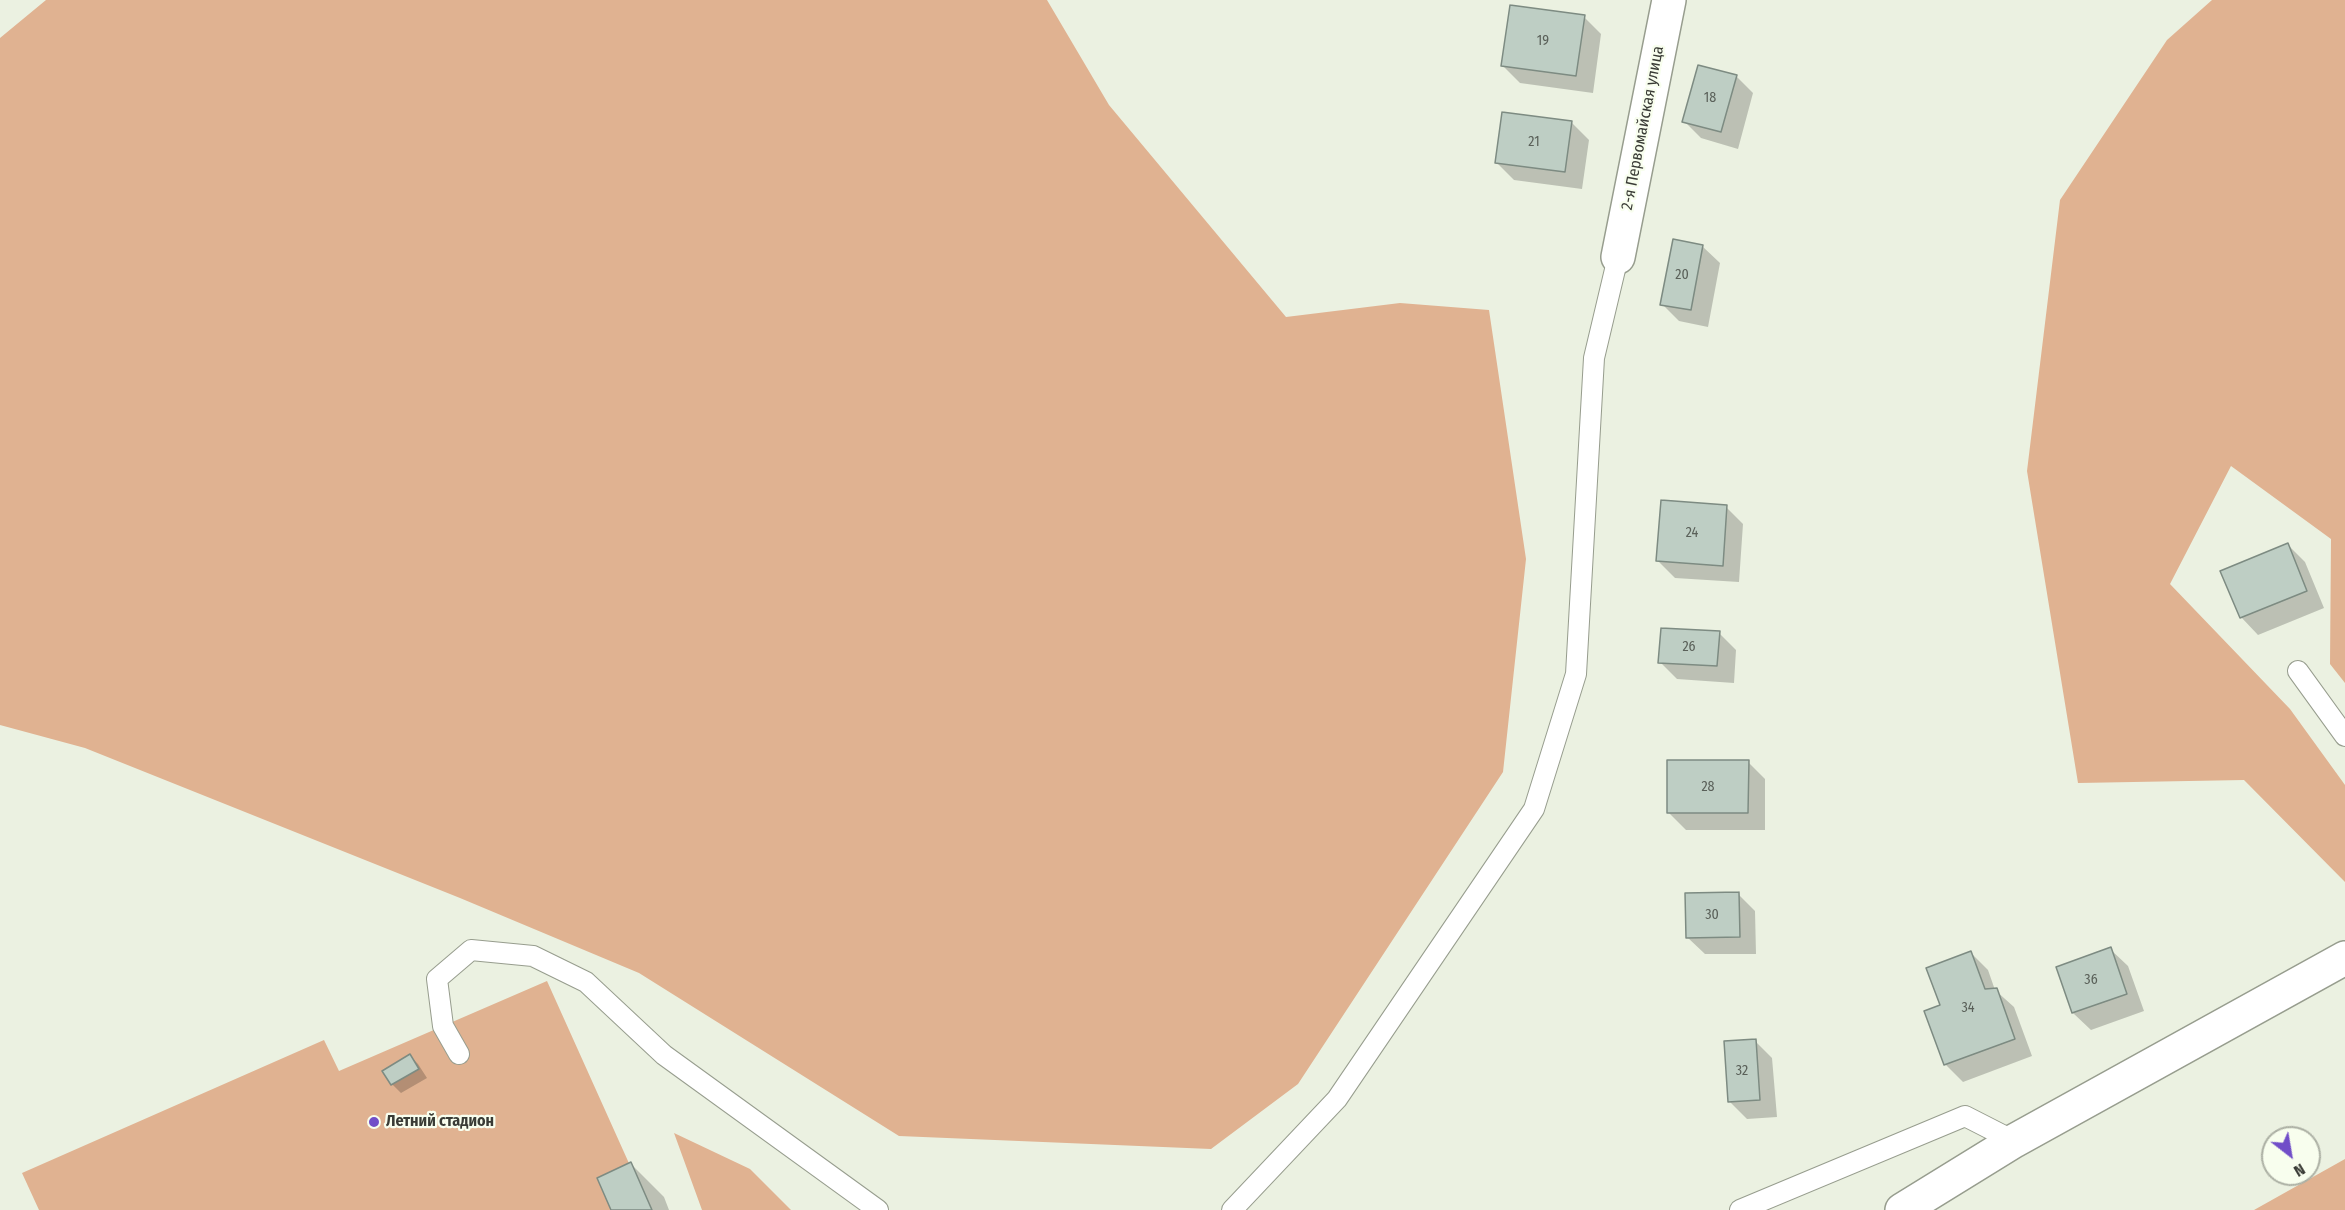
<!DOCTYPE html>
<html>
<head>
<meta charset="utf-8">
<style>
	body { margin:0 }
	#map { position:relative; width:2345px; height:1210px; overflow:hidden; background:#ebf1e1; font-family:"Fira Sans Condensed",sans-serif }
	canvas { display:block }
	.north { position:absolute; left:2261px; top:1126px; width:60px; height:60px; box-sizing:border-box; background:#f8feee; border:2px solid #acb0a4; border-radius:50%; rotate:149deg; font-size:16px; font-weight:700; line-height:24px; text-align:center; color:#393b35 }
	.north::after { content:''; display:block; margin:auto; width:21px; height:27px; background:#714ec8; clip-path:polygon(50% 0,100% 100%,50% 72%,0 100%) }
</style>
</head>
<body>
<div id="map">
<canvas width="2345" height="1210"></canvas>
<div class="north">N</div>
</div>
<script>
const ctx = document.querySelector('canvas').getContext('2d');
ctx.lineJoin = 'round';
function fillPath(path, color) {
  ctx.fillStyle = color;
  ctx.fill(path, 'evenodd');
}
function shape(rows) {
  const path = new Path2D();
  for (const r of rows) {
    path.moveTo(r[0], r[1]);
    for (let i = 2; i < r.length; i += 2) path.lineTo(r[i], r[i + 1]);
  }
  return path;
}
function strokePath(path, color, width, dash) {
  ctx.strokeStyle = color;
  ctx.lineWidth = width;
  ctx.lineCap = dash ? 'butt' : 'round';
  ctx.setLineDash(dash || []);
  ctx.stroke(path);
}
function drawText(font, color, halo, rows, align = 'center') {
  ctx.font = font + ' "Fira Sans Condensed",sans-serif';
  ctx.lineWidth = 4.5;
  ctx.setLineDash([]);
  ctx.textBaseline = 'middle';
  ctx.strokeStyle = halo;
  ctx.fillStyle = color;
  for (const [text, x, y, turn = 0] of rows) {
    ctx.save();
    ctx.translate(x, y);
    ctx.rotate((+turn || 0) * Math.PI / 180);
    ctx.textAlign = isNaN(turn) ? turn : align;
    if (halo) ctx.strokeText(text, 0, 0);
    ctx.fillText(text, 0, 0);
    ctx.restore();
  }
}
fillPath(shape([
	[46,0,1047,0,1109,105,1286,317,1400,303,1489,310,1526,559,1503,772,1298,1084,1211,1149,899,1136,639,973,460,898,85,748,0,725,0,38],
	[2212,0,2345,0,2345,683,2330,664,2331,539,2231,466,2170,584,2290,709,2345,785,2345,882,2244,780,2078,783,2027,471,2060,200,2167,40],
	[547,981,650,1210,39,1210,22,1173,324,1040,339,1071],
	[674,1133,750,1169,791,1210,702,1210],
	[2345,1159,2345,1210,2254,1210]
]), '#e0b291');
fillPath(shape([
	[1584,17,1601,34,1593,93,1520,83,1503,66],
	[1736,76,1753,93,1738,149,1701,138,1684,121],
	[1572,123,1589,140,1582,189,1514,180,1496,162],
	[1702,246,1720,263,1708,327,1679,321,1662,304],
	[1726,507,1743,524,1739,582,1675,578,1658,561],
	[2288,545,2305,562,2324,608,2258,635,2241,617],
	[1719,633,1736,650,1734,683,1677,679,1660,662],
	[1748,762,1765,779,1765,830,1686,830,1669,813],
	[1738,894,1755,911,1756,954,1705,954,1687,937],
	[2110,949,2128,966,2144,1011,2091,1030,2073,1013,2058,968],
	[1971,953,1988,970,1995,990,2014,1007,2032,1056,1963,1082,1945,1064,1942,1006],
	[1755,1041,1772,1058,1777,1117,1747,1119,1730,1102],
	[410,1056,418,1064,427,1078,401,1093,392,1084,384,1071],
	[631,1164,664,1197,669,1210,613,1210]
]), '#0003');
const building = shape([
	[1510,5,1585,15,1576,76,1501,66,1510,5],
	[1698,65,1737,75,1721,132,1682,122,1698,65],
	[1502,112,1572,121,1565,172,1495,163,1502,112],
	[1673,239,1703,245,1691,310,1660,305,1673,239],
	[1661,500,1727,505,1723,566,1656,561,1661,500],
	[2288,543,2307,591,2240,618,2220,571,2288,543],
	[1661,628,1720,631,1717,666,1658,663,1661,628],
	[1667,760,1749,760,1748,813,1667,813,1667,760],
	[1739,892,1740,937,1686,938,1685,893,1739,892],
	[2111,947,2127,994,2072,1013,2056,967,2111,947],
	[1971,951,1985,989,1997,988,2015,1039,1944,1065,1924,1011,1940,1005,1926,968,1971,951],
	[1756,1039,1760,1100,1728,1102,1724,1041,1756,1039],
	[410,1054,419,1069,391,1085,382,1071,410,1054],
	[631,1162,652,1210,611,1210,597,1178,631,1162]
]);
fillPath(building, '#becec4');
strokePath(building, '#7d8b82', 1.5);
const lane = shape([
	[2298,671,2345,736],
	[459,1054,443,1026,437,979,471,950,533,956,586,982,664,1055,878,1210],
	[1232,1210,1337,1099,1534,809,1576,674,1594,358,1618,257],
	[1740,1210,1965,1116,2014,1141]
]);
const street = shape([
	[1618,257,1669,0],
	[1902,1210,2014,1141,2345,958]
]);
strokePath(lane, '#979d8e', 22);
strokePath(street, '#979d8e', 36);
strokePath(lane, '#fff', 20);
strokePath(street, '#fff', 33);
for (const [x, y, r, color] of [
	[374,1122,6,"#714ec8"]
]) {
  const dot = new Path2D();
  dot.arc(x, y, r, 0, 2 * Math.PI);
  ctx.fillStyle = color;
  ctx.fill(dot);
  strokePath(dot, '#f8feee', 2);
}
drawText('14px', '#5a6059', null, [
	["19",1543,41],
	["18",1710,98],
	["21",1534,142],
	["20",1682,275],
	["24",1692,533],
	["26",1689,647],
	["28",1708,787],
	["30",1712,915],
	["36",2091,980],
	["34",1968,1008],
	["32",1742,1071]
]);
drawText('16px', '#393b35', '#f8feee', [
	["2-я Первомайская улица",1643,128,-79]
]);
drawText('bold 16px', '#393b35', '#f8feee', [
	["Летний стадион",386,1122]
], 'left');
</script>
</body>
</html>
